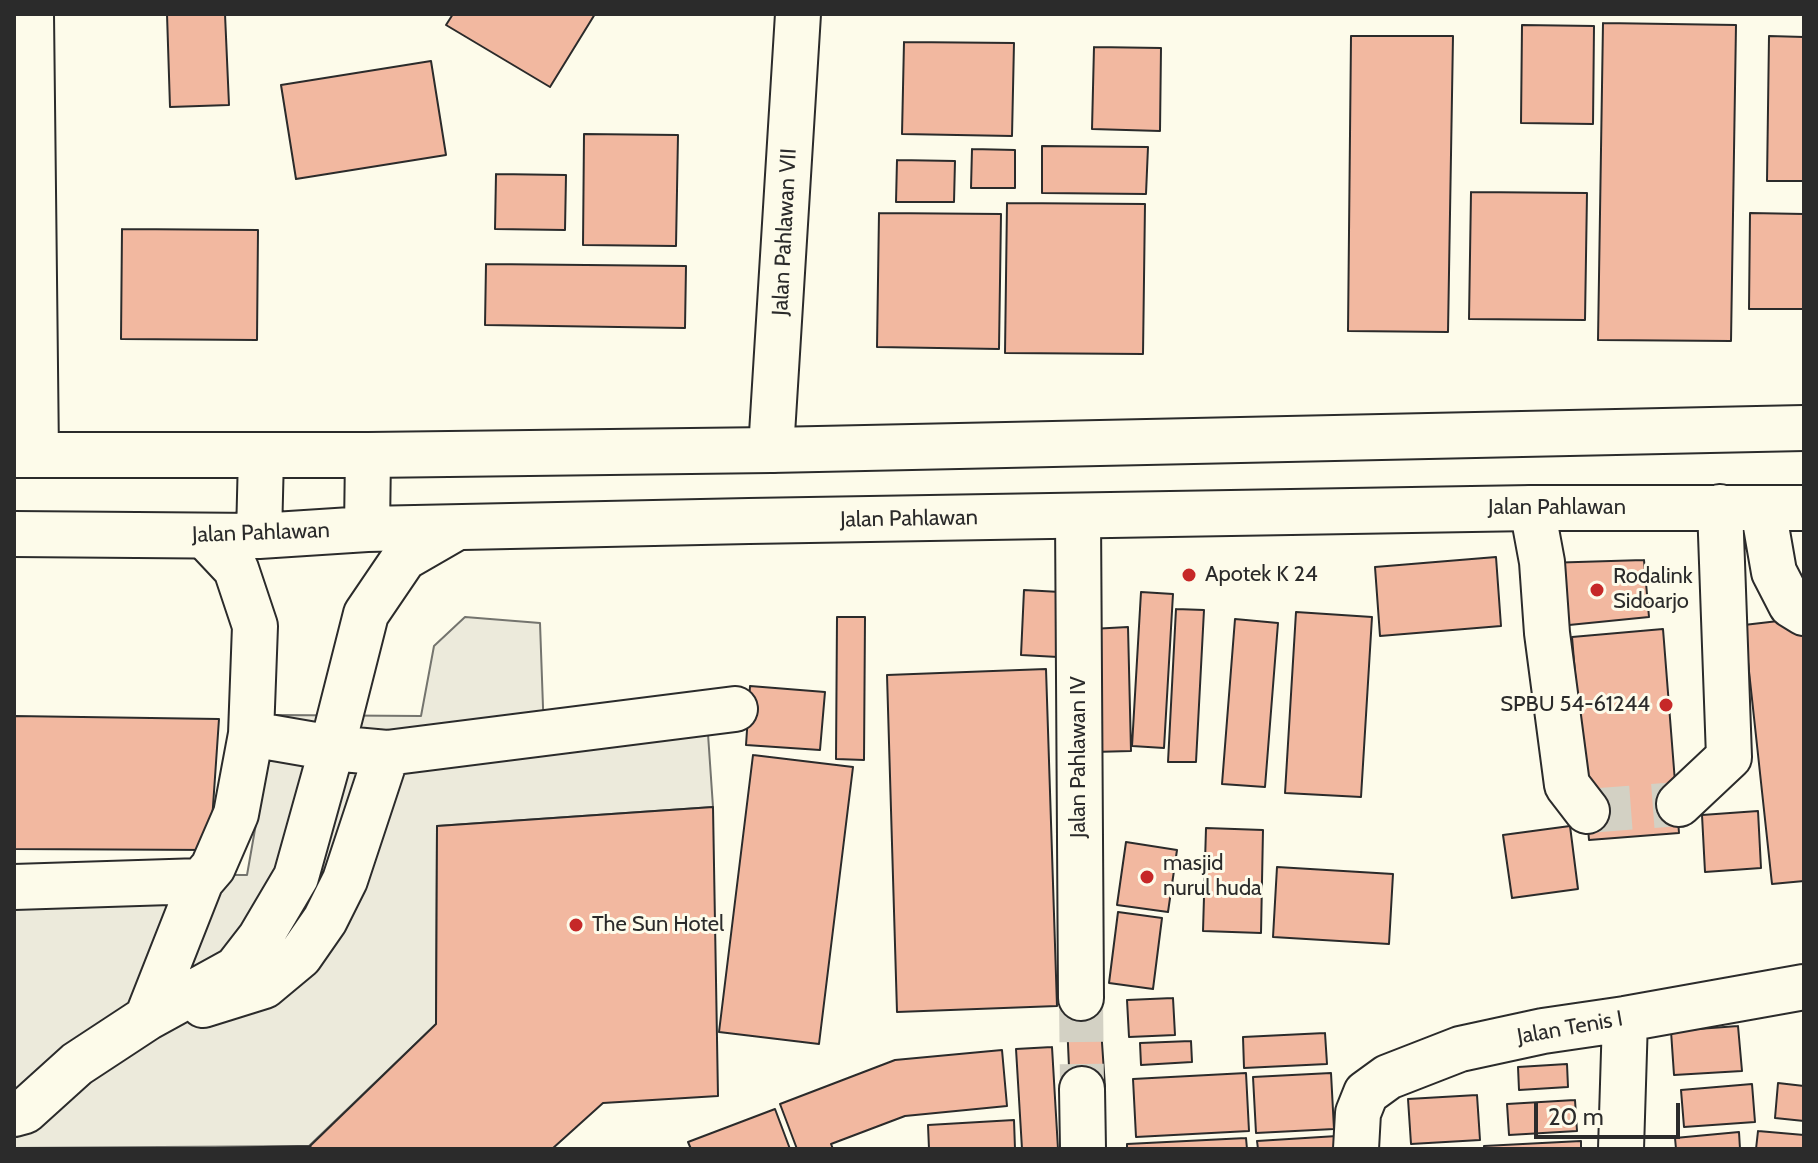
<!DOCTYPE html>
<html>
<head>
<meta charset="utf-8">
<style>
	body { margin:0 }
	#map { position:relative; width:1818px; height:1163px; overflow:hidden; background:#fdfbea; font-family:Cabin,sans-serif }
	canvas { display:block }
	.frame { position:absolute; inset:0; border:16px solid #2b2b2b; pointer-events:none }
	.scale { position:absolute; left:1534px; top:1103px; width:146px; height:36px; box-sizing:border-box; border:4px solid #2b2b2b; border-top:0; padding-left:10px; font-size:24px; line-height:28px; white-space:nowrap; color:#2b2b2b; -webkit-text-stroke:6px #fdfbea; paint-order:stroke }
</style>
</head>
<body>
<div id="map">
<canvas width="1818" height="1163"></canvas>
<div class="frame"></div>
<div class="scale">20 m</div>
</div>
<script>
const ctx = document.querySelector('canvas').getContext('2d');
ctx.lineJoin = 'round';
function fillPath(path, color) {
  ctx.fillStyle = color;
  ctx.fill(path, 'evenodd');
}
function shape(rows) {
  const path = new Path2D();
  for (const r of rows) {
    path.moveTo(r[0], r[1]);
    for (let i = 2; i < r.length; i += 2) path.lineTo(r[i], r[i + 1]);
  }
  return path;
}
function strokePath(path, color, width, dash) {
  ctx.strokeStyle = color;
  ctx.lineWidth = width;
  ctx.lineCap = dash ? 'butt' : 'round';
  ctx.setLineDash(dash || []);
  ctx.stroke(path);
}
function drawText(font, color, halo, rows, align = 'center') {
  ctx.font = font + ' Cabin,sans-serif';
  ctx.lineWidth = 6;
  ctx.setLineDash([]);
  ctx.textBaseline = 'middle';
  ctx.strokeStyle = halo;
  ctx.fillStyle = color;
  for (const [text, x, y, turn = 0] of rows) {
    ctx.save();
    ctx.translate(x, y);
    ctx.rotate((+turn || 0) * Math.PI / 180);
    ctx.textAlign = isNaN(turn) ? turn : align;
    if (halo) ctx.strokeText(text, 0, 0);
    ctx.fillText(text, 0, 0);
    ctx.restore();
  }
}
const parking = shape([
	[465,617,540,623,544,735,708,734,713,807,437,826,436,1024,309,1146,14,1148,14,874,247,875,275,715,421,716,434,646,465,617]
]);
fillPath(parking, '#eceadb');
strokePath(parking, '#74746e', 2);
const building = shape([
	[167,14,225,14,229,105,170,107,167,14],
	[453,14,595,14,550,87,446,25,453,14],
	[1603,23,1736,25,1731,341,1598,340,1603,23],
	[1522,25,1594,26,1593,124,1521,123,1522,25],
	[1351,36,1453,36,1448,332,1348,331,1351,36],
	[1769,36,1804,37,1804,181,1767,181,1769,36],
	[904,42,1014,43,1012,136,902,134,904,42],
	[1094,47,1161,48,1160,131,1092,129,1094,47],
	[431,61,446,155,296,179,281,85,431,61],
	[584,134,678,135,676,246,583,245,584,134],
	[1042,146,1148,147,1146,194,1042,193,1042,146],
	[972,149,1015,150,1015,188,971,188,972,149],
	[897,160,955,161,954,202,896,202,897,160],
	[496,174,566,175,565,230,495,229,496,174],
	[1471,192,1587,193,1585,320,1469,319,1471,192],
	[1007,203,1145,204,1143,354,1005,353,1007,203],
	[879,213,1001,214,999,349,877,347,879,213],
	[1750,213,1804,214,1804,309,1749,309,1750,213],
	[122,229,258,230,257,340,121,339,122,229],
	[486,264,686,266,685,328,485,325,486,264],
	[1496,557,1501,626,1380,636,1375,567,1496,557],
	[1644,560,1649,617,1549,627,1545,563,1644,560],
	[1024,590,1060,592,1058,657,1021,655,1024,590],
	[1141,592,1173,594,1164,748,1132,746,1141,592],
	[1176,609,1204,610,1196,762,1168,762,1176,609],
	[1296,612,1372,617,1361,797,1285,793,1296,612],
	[837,617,865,617,864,760,836,759,837,617],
	[1804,618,1804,881,1772,884,1744,625,1804,618],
	[1235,619,1278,623,1265,787,1222,784,1235,619],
	[1128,627,1131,751,1093,752,1091,629,1128,627],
	[1663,629,1679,833,1589,840,1572,637,1663,629],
	[1046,669,1057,1006,897,1012,887,675,1046,669],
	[750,686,825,692,820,750,746,745,750,686],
	[14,716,219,719,210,850,14,849,14,716],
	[753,755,853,767,819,1044,719,1032,753,755],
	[713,807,718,1096,603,1103,552,1149,312,1149,310,1146,436,1024,437,826,713,807],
	[1758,811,1761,868,1705,872,1702,815,1758,811],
	[1570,826,1578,889,1512,898,1503,835,1570,826],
	[1206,828,1263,830,1261,933,1203,931,1206,828],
	[1126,842,1177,850,1168,912,1117,905,1126,842],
	[1277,867,1393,874,1389,944,1273,937,1277,867],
	[1118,912,1162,918,1153,989,1109,983,1118,912],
	[1099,998,1105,1087,1070,1090,1066,999,1099,998],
	[1173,998,1175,1035,1129,1037,1127,1000,1173,998],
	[1738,1026,1742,1071,1674,1075,1671,1031,1738,1026],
	[1325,1033,1327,1064,1244,1068,1243,1037,1325,1033],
	[1191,1041,1192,1062,1141,1065,1140,1043,1191,1041],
	[1052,1047,1058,1149,1022,1149,1016,1049,1052,1047],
	[1002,1050,1007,1106,905,1116,831,1144,833,1149,797,1149,780,1104,895,1060,1002,1050],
	[1567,1064,1568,1087,1519,1090,1518,1067,1567,1064],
	[1246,1073,1249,1131,1136,1137,1133,1079,1246,1073],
	[1331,1073,1334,1129,1256,1133,1253,1077,1331,1073],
	[1778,1083,1804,1086,1804,1121,1775,1118,1778,1083],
	[1752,1084,1755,1122,1684,1127,1681,1090,1752,1084],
	[1477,1095,1480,1140,1411,1144,1408,1099,1477,1095],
	[1575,1100,1577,1131,1509,1135,1507,1104,1575,1100],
	[775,1109,790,1149,691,1149,688,1142,775,1109],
	[1014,1120,1015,1149,929,1149,928,1125,1014,1120],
	[1758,1131,1804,1135,1804,1149,1756,1149,1758,1131],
	[1739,1132,1740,1149,1676,1149,1675,1138,1739,1132],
	[1337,1136,1337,1149,1258,1149,1257,1141,1337,1136],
	[1246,1138,1247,1149,1127,1149,1127,1144,1246,1138],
	[1581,1141,1581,1149,1484,1149,1484,1146,1581,1141],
	[310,1146,309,1149,167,1149,310,1146]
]);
fillPath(building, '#f2b8a0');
strokePath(building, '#2b2b2b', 2);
strokePath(shape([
	[1587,811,1679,804],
	[1081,998,1082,1089]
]), '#d3d1c4', 44, [44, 22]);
const minor = shape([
	[31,14,36,455],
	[771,450,798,14],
	[1532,508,1542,562,1547,633,1567,785,1587,811],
	[1763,509,1774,572,1791,605,1804,613],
	[1078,516,1081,998],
	[251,734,332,748,387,753,735,709],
	[1679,804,1729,757,1720,507],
	[14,887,201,881,213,867,236,814,251,734,255,626,236,569,205,536],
	[203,1005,264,986,300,956,325,920,345,880,387,753],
	[147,1018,201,881],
	[1082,1089,1083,1149],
	[14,1114,25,1111,77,1064,147,1018,236,969,260,938,296,877,332,748,366,614,404,558,456,528],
	[1356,1149,1358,1113,1366,1093,1388,1077,1460,1049,1543,1031,1625,1019,1804,987],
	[1621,1149,1625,1019]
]);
const major = shape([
	[14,455,368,455,771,450,1804,428],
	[367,529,368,455],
	[14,534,259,536,367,529,749,521,1532,508,1804,508],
	[259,536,261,456]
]);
strokePath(minor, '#2b2b2b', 48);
strokePath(major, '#2b2b2b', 48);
strokePath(minor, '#fdfbea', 44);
strokePath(major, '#fdfbea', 44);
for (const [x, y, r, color] of [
	[1189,575,8,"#c62828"],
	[1597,590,8,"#c62828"],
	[1666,705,8,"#c62828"],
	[1147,877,8,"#c62828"],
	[576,925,8,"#c62828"]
]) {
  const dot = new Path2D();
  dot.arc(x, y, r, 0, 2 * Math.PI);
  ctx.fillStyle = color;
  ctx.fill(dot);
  strokePath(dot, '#fdfbea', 3);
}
drawText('22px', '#2b2b2b', '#fdfbea', [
	["Jalan Pahlawan VII",785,232,-87],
	["Jalan Pahlawan",1557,508],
	["Jalan Pahlawan",909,519,-1],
	["Jalan Pahlawan",261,533,-2],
	["Jalan Pahlawan IV",1079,757,-90],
	["Jalan Tenis I",1570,1028,-10]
]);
drawText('22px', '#2b2b2b', '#fdfbea', [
	["Apotek K 24",1205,575],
	["Rodalink",1613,577],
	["Sidoarjo",1613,602],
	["SPBU 54-61244",1650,705,"right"],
	["masjid",1163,864],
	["nurul huda",1163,889],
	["The Sun Hotel",592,925]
], 'left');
</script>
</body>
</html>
